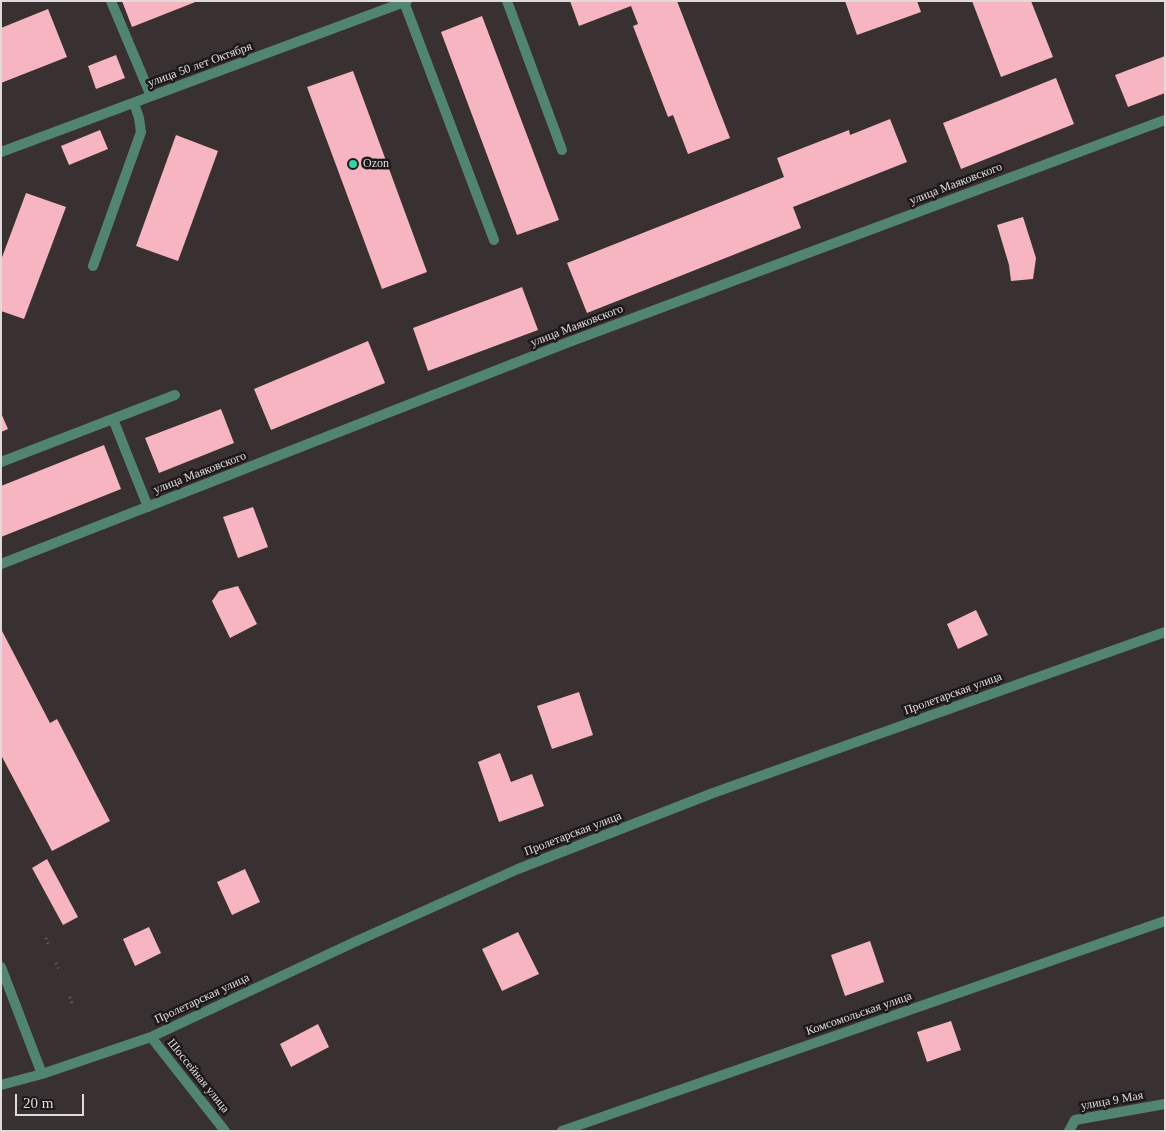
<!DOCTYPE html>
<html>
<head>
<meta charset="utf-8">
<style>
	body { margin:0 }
	#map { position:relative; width:1166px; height:1132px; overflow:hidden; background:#393031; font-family:Georgia,serif }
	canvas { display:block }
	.frame { position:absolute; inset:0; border:2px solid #e0dadb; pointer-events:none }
	.scale { position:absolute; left:15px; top:1094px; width:69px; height:22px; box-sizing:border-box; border:2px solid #e0dadb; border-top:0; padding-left:6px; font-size:15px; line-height:18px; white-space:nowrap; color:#e0dadb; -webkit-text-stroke:4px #1d191a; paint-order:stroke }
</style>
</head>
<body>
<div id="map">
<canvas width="1166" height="1132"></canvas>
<div class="frame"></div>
<div class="scale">20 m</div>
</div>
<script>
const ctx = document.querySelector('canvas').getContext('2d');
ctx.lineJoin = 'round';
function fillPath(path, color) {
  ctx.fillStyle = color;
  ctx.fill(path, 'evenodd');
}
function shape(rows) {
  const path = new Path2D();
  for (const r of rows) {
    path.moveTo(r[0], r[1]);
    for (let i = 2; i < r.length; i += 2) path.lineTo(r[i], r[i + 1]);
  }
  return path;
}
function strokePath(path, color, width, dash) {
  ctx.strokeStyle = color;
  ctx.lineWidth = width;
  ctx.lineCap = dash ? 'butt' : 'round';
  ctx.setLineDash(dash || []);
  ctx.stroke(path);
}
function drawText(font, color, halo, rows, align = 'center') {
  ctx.font = font + ' Georgia,serif';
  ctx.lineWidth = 5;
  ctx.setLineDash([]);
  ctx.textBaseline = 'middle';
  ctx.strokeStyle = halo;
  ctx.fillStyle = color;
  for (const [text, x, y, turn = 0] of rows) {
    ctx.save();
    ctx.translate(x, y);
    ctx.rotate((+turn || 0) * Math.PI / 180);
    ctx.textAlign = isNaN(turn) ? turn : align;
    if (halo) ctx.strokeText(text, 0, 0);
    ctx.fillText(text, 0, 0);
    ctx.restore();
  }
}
fillPath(shape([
	[122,1,198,1,132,27],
	[570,1,677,1,730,138,688,154,673,115,668,117,633,26,638,24,631,6,579,26],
	[845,1,917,1,921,12,857,35],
	[972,1,1031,1,1053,57,1001,77],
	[48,9,67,57,1,83,1,28],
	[482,16,559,220,517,235,441,32],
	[116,55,125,78,96,89,88,66],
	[1165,56,1165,93,1128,107,1115,75],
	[353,71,427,272,382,289,307,87],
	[1056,78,1074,124,961,169,943,123],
	[890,119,907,162,793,207,801,228,587,313,567,263,784,177,777,158,849,130,850,135],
	[100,130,108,149,69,165,61,146],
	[176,135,218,151,178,261,136,246],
	[26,193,66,207,24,319,1,311,1,260],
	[1023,217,1036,258,1033,279,1011,281,1009,265,997,225],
	[522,287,538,330,428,371,413,328],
	[368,341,385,383,271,430,254,389],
	[221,409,234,443,159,473,145,438],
	[1,413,8,429,1,432],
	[104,445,121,489,1,537,1,486],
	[253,507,268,547,238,558,223,517],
	[238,586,257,624,230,638,212,601,219,591],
	[976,610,988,635,958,649,947,624],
	[1,629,50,723,57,719,110,821,52,851,1,755],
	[579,692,593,735,552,749,537,706],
	[500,753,511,782,532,774,544,806,499,822,478,762],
	[47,859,78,917,63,925,32,868],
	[245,869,260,902,232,915,217,882],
	[149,927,161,953,135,966,123,939],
	[518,932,539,974,502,991,482,949],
	[870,941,884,982,845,996,831,955],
	[951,1021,961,1050,927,1062,917,1032],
	[318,1024,329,1047,291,1067,280,1044]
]), '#f6b5c0');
strokePath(shape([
	[46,938,49,946],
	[56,963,60,972],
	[70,997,73,1006]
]), '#736b6c', 3, [1, 4]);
strokePath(shape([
	[111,1,151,96],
	[507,1,562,150],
	[404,2,494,240],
	[93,266,141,132,139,118,134,103],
	[113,419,148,507],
	[1,462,175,395]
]), '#528472', 10);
strokePath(shape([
	[1,152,407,1],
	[1,564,569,342,1165,120],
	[1,967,42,1074],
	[151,1037,225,1131],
	[1,1085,42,1074,151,1037,359,940,518,869,713,793,1165,632],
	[562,1131,1165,921],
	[1069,1131,1075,1120,1165,1104]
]), '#528472', 10);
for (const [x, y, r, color] of [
	[353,164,5,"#33d4a8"]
]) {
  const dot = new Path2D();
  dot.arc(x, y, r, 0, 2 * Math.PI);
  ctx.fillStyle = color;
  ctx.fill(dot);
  strokePath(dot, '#1d191a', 2);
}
drawText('12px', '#e0dadb', '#1d191a', [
	["улица 50 лет Октября",200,65,-20],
	["улица Маяковского",956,184,-21],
	["улица Маяковского",577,326,-21],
	["улица Маяковского",200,473,-21],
	["Пролетарская улица",953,694,-20],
	["Пролетарская улица",573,834,-21],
	["Пролетарская улица",202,999,-25],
	["Комсомольская улица",859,1014,-19],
	["Шоссейная улица",198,1076,51],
	["улица 9 Мая",1112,1101,-10]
]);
drawText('12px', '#e0dadb', '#1d191a', [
	["Ozon",363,164]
], 'left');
</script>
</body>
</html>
